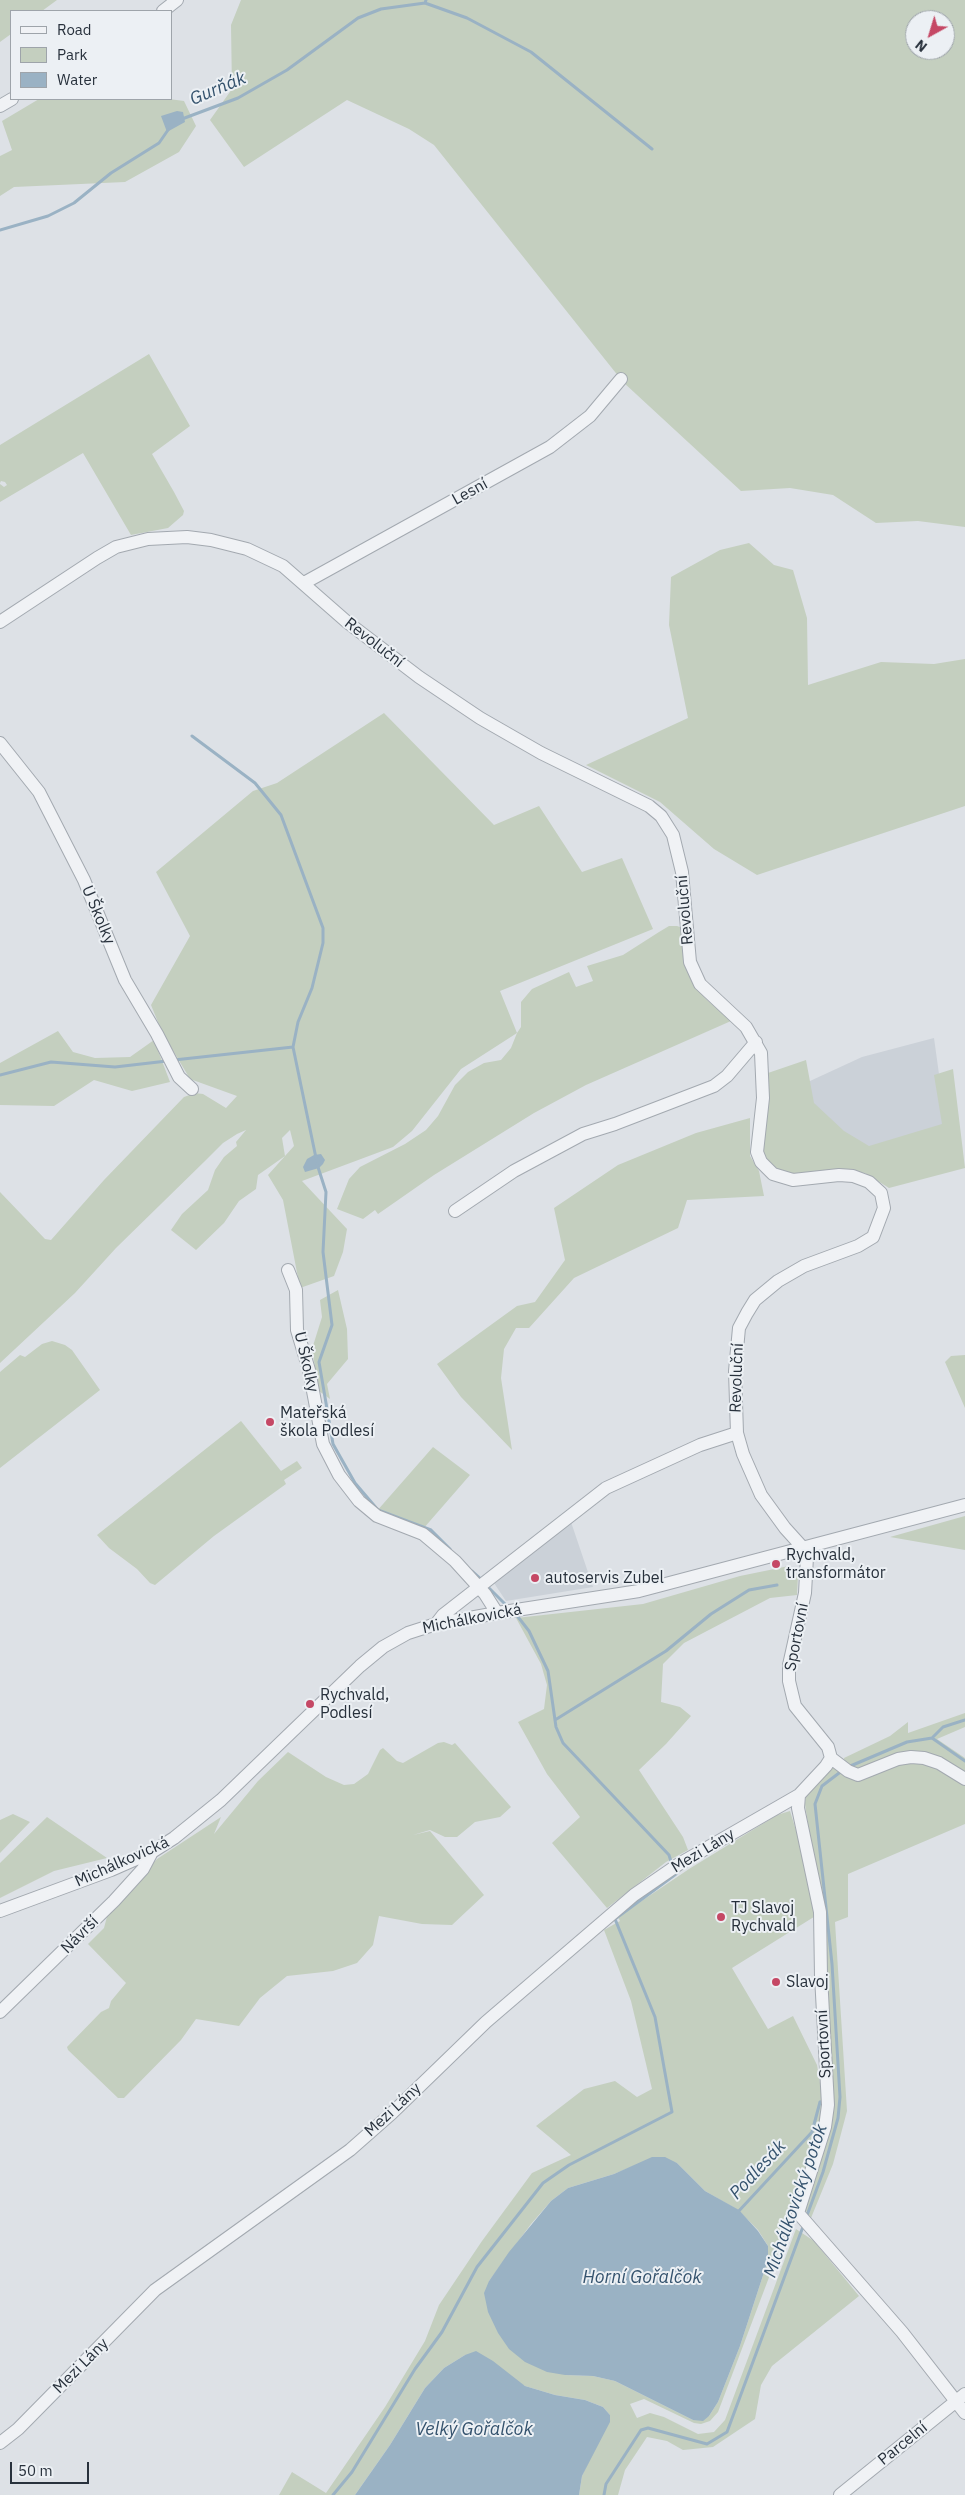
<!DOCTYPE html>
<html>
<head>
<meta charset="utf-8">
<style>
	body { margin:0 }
	#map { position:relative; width:965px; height:2495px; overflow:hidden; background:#dde1e6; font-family:"IBM Plex Sans",sans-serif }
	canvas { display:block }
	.legend { position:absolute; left:10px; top:10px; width:162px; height:90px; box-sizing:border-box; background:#ecf0f4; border:1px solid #9ea4aa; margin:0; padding:6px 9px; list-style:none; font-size:15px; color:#28313c }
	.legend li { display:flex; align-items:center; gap:10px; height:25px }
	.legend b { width:25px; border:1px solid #9ea4aa }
	.north { position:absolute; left:905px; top:10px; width:50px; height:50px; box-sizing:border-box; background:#ecf0f4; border:1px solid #9ea4aa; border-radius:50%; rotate:219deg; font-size:14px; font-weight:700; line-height:20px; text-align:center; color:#28313c }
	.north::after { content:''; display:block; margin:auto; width:18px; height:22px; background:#c54865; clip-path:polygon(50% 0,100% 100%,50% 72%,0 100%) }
	.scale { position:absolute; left:10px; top:2462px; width:79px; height:22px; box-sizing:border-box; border:2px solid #28313c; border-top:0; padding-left:6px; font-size:15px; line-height:18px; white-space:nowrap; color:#28313c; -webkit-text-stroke:4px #ecf0f4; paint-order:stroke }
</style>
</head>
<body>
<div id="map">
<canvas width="965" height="2495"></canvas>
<ul class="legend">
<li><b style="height:6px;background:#f0f2f5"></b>Road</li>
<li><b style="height:14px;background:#c4cfbf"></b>Park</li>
<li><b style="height:14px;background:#9ab2c4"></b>Water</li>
</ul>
<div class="north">N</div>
<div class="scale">50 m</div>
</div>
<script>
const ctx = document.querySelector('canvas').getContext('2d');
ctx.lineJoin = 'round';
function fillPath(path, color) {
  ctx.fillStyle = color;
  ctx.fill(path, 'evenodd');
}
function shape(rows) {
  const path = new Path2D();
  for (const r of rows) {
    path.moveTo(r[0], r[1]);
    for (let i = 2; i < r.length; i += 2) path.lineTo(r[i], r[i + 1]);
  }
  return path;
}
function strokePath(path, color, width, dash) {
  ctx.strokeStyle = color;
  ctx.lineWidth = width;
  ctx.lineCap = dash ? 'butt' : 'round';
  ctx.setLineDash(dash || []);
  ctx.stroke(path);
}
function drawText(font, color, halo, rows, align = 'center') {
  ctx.font = font + ' "IBM Plex Sans",sans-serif';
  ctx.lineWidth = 4;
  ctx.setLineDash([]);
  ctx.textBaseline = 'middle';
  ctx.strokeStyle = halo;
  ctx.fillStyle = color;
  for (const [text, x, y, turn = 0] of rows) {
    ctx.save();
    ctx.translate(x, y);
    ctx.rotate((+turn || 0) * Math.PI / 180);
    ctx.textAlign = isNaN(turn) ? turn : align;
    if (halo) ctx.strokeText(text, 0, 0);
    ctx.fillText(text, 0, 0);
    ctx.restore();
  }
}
fillPath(shape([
	[934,1038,947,1132,884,1175,797,1087,862,1057],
	[571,1522,593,1587,506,1601,492,1580]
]), '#cbd1d8');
fillPath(shape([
	[0,0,57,0,42,11,11,11,11,34,0,42],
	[241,0,965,0,965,527,918,521,876,523,833,495,790,488,741,491,623,382,434,145,409,129,347,100,244,167,210,120,232,89,231,25],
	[915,20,945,20,945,50,915,50],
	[39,99,169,99,184,101,196,126,179,152,125,182,14,187,0,196,0,156,12,150,2,121],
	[149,354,190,426,152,454,174,492,184,511,183,515,168,528,131,535,83,453,0,502,0,484,4,487,7,485,5,482,1,481,0,483,0,445],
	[749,543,774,565,793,570,807,618,808,685,881,662,934,664,965,659,965,806,757,875,714,849,660,802,586,765,688,718,669,625,671,577,720,550],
	[384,713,494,825,539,806,582,872,622,858,653,929,500,991,517,1033,521,1027,521,1002,532,989,569,972,576,987,593,981,587,966,623,955,659,932,669,926,677,926,680,927,685,965,694,985,706,999,731,1021,586,1085,534,1113,434,1175,378,1214,375,1210,363,1219,337,1209,349,1179,360,1167,405,1144,426,1130,438,1116,455,1085,468,1072,484,1063,501,1060,511,1048,517,1033,461,1069,412,1131,393,1147,302,1181,347,1229,343,1252,334,1276,300,1288,283,1200,268,1175,285,1156,258,1175,256,1189,239,1201,224,1223,196,1250,171,1230,182,1214,208,1190,215,1170,224,1157,237,1146,236,1142,246,1130,237,1134,223,1143,206,1160,116,1248,75,1293,0,1363,0,1192,45,1239,51,1240,104,1180,184,1097,195,1093,203,1094,226,1108,237,1096,190,1079,162,1032,151,1005,190,936,156,872,253,791,277,783],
	[290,1130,294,1146,285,1156,282,1138],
	[58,1031,73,1052,95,1058,130,1057,154,1040,170,1082,132,1091,94,1080,54,1106,0,1105,0,1063],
	[806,1060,814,1103,844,1131,869,1146,942,1124,934,1075,953,1069,965,1168,889,1188,865,1173,841,1169,795,1174,778,1171,767,1163,763,1150,768,1073],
	[750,1118,750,1156,759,1171,764,1196,687,1200,678,1228,574,1278,529,1328,516,1328,504,1349,501,1378,512,1450,461,1397,437,1364,517,1306,535,1302,565,1260,554,1208,618,1165,696,1133],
	[338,1290,347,1329,348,1359,327,1384,330,1399,319,1391,312,1349,322,1317,320,1300],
	[52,1341,65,1345,72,1350,100,1390,0,1468,0,1372,20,1355,25,1357,42,1344],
	[965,1355,965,1408,945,1362,951,1356],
	[241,1421,281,1471,297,1461,302,1468,284,1480,286,1484,214,1536,155,1585,150,1583,137,1569,109,1548,97,1535],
	[433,1447,470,1475,423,1529,376,1512],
	[965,1516,965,1550,890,1537],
	[789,1566,798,1575,797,1595,770,1598,684,1643,663,1664,661,1702,680,1707,691,1716,666,1744,639,1770,683,1837,688,1850,666,1862,607,1908,552,1843,580,1817,547,1774,518,1722,544,1709,547,1685,541,1664,516,1618,643,1604,740,1576],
	[965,1713,965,1727,937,1739,965,1758,965,1776,926,1756,861,1772,845,1765,844,1758,890,1736,908,1722,908,1733],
	[444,1742,452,1745,455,1743,511,1807,500,1817,475,1822,457,1837,445,1837,430,1830,413,1835,430,1831,484,1895,452,1925,422,1924,379,1916,373,1945,357,1963,333,1971,287,1976,260,1998,239,2026,196,2019,181,2040,124,2098,118,2098,68,2050,67,2047,101,2012,109,2008,111,2001,126,1983,88,1944,104,1928,108,1913,157,1859,221,1817,214,1834,258,1781,288,1752,326,1777,344,1785,354,1784,368,1774,380,1750,383,1748,397,1761,403,1763,438,1743],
	[909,1761,938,1767,965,1784,965,1824,848,1874,848,1917,835,1922,847,2111,833,2164,811,2218,804,2208,828,2139,834,2107,826,1950,805,1804,806,1794,830,1766,844,1771],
	[790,1811,808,1869,817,1915,732,1968,768,2029,793,2016,817,2065,824,2107,818,2135,779,2251,718,2412,710,2421,701,2424,694,2423,644,2399,630,2404,637,2418,650,2413,664,2417,698,2434,714,2432,725,2420,796,2229,814,2241,859,2296,772,2366,761,2385,755,2419,713,2447,683,2450,667,2441,647,2437,625,2470,618,2495,579,2495,582,2476,610,2415,603,2407,585,2400,555,2395,525,2386,465,2355,444,2368,425,2388,390,2445,355,2495,279,2495,292,2472,326,2493,385,2407,425,2341,439,2305,482,2241,532,2173,571,2155,536,2126,584,2089,615,2081,637,2097,652,2089,631,2001,604,1930,620,1921,618,1917,689,1869,777,1815],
	[653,2158,677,2163,705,2191,738,2210,758,2230,768,2246,768,2260,740,2346,718,2402,709,2416,693,2420,615,2381,593,2376,565,2375,489,2281,531,2224,551,2201,568,2188,614,2174],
	[13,1814,30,1822,0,1853,0,1820],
	[47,1817,107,1858,54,1871,0,1898,0,1863]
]), '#c4cfbf');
fillPath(shape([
	[177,111,183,112,185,122,167,132,161,116],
	[321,1154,325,1160,323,1164,319,1168,305,1172,303,1167,307,1159,314,1155],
	[652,2157,665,2157,677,2163,705,2191,739,2210,758,2231,768,2246,768,2260,740,2346,718,2402,709,2416,703,2421,693,2420,615,2381,593,2376,565,2375,547,2372,525,2362,509,2349,498,2333,488,2312,484,2293,489,2281,509,2252,551,2201,568,2188,614,2174],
	[476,2351,493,2361,525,2386,555,2395,585,2400,603,2407,610,2415,610,2422,582,2476,579,2495,355,2495,390,2445,425,2388,444,2368,465,2355]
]), '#9ab2c4');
strokePath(shape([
	[425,3,467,18,531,52,652,149],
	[182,119,238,98,287,70,358,18,381,9,425,3,426,0],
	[0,230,48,216,74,203,111,173,159,143,168,130],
	[192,736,255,783,281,815,323,928,323,943,312,988,298,1022,293,1047,316,1158],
	[174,1060,293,1047],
	[0,1075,51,1062,115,1067,167,1061],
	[317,1164,326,1192,323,1252,332,1325,319,1362,333,1444,355,1483,378,1510,431,1530,450,1549],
	[472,1571,482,1580],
	[486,1585,508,1607],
	[515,1613,529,1631,548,1671,556,1727,563,1743,669,1855,672,1865],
	[555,1720,666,1651,711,1614,749,1590,777,1585],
	[932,1738,943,1727,965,1720],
	[848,1767,907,1742,932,1738,965,1761],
	[737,2213,812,2132,820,2102,825,2101],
	[806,2218,823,2172,838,2118,840,2097,832,1964,815,1804,822,1786,843,1770],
	[333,2495,352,2472,415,2369,442,2332,477,2267,543,2183,569,2165,672,2112,655,2017,615,1919,676,1874,674,1871],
	[604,2495,606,2484,641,2430,648,2428,707,2444,727,2432,804,2224]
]), '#9ab2c4', 3);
const minor = shape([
	[163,11,177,0],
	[0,106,12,99],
	[304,583,550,447,590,416,621,379],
	[0,622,97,558,116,547,148,539,187,537,211,540,247,549,283,566,347,622,419,677,480,718,541,753,649,806,661,816,673,835,682,872,690,962,700,984,746,1027,761,1053,763,1098,757,1152,761,1162,773,1174,793,1180,839,1175,853,1176,869,1182,881,1193,884,1208,873,1237,858,1246,804,1266,778,1281,755,1300,747,1313,739,1328,735,1371,737,1433,743,1454,761,1495,785,1528,804,1549,807,1557,805,1593,789,1665,789,1681,795,1706,828,1747,831,1758,826,1766,799,1795,798,1808,820,1912,821,1976,828,2105,825,2127,798,2213,902,2332,965,2413],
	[0,743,39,792,84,880,125,980,157,1034,179,1077,192,1089],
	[455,1211,514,1171,583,1134,615,1124,714,1086,727,1076,756,1042],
	[288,1270,296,1290,297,1330,309,1370,323,1444,339,1475,359,1501,377,1516,423,1534,455,1561,485,1594,497,1613],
	[436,1624,443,1615,606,1488,700,1445,737,1433],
	[831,1758,848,1771,858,1775,898,1759,911,1757,924,1758,939,1763,965,1779],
	[0,1911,111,1870,152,1852,174,1838,221,1800,360,1666,383,1647,408,1633,436,1624,497,1613,639,1591,965,1505],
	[0,2012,114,1901,143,1869,152,1852],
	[0,2443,18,2429,155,2290,350,2150,392,2113,486,2022,634,1895,679,1864,799,1795],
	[840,2495,965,2394]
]);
strokePath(minor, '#a3a9b0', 14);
strokePath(minor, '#f0f2f5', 12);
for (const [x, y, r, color] of [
	[270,1422,5,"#c54865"],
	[776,1564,5,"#c54865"],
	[535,1578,5,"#c54865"],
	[310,1704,5,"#c54865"],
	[721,1917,5,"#c54865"],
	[776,1982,5,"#c54865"]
]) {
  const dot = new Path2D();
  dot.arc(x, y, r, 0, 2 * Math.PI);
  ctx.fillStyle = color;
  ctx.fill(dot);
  strokePath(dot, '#ecf0f4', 2);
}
drawText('16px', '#28313c', '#ecf0f4', [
	["Lesní",470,492,-29],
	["Revoluční",374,643,38],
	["Revoluční",685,910,-95],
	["U Školky",98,915,67],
	["U Školky",306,1362,77],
	["Revoluční",737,1378,-88],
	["Michálkovická",472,1619,-11],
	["Sportovní",797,1637,-79],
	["Mezi Lány",703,1851,-31],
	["Michálkovická",122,1862,-24],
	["Návrší",80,1935,-45],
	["Sportovní",824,2044,-93],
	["Mezi Lány",393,2110,-43],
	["Mezi Lány",81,2366,-45],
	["Parcelní",903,2444,-39]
]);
drawText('16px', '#28313c', '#ecf0f4', [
	["Mateřská",280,1413],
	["škola Podlesí",280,1431],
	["Rychvald,",786,1555],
	["transformátor",786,1573],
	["autoservis Zubel",545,1578],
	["Rychvald,",320,1695],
	["Podlesí",320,1713],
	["TJ Slavoj",731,1908],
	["Rychvald",731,1926],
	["Slavoj",786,1982]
], 'left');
drawText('italic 18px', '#34526d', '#ecf0f4', [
	["Gurňák",218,89,-23],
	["Podlesák",758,2170,-47],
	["Michálkovický potok",796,2201,-71],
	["Horní Gořalčok",642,2278],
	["Velký Gořalčok",474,2430]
]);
</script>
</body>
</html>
